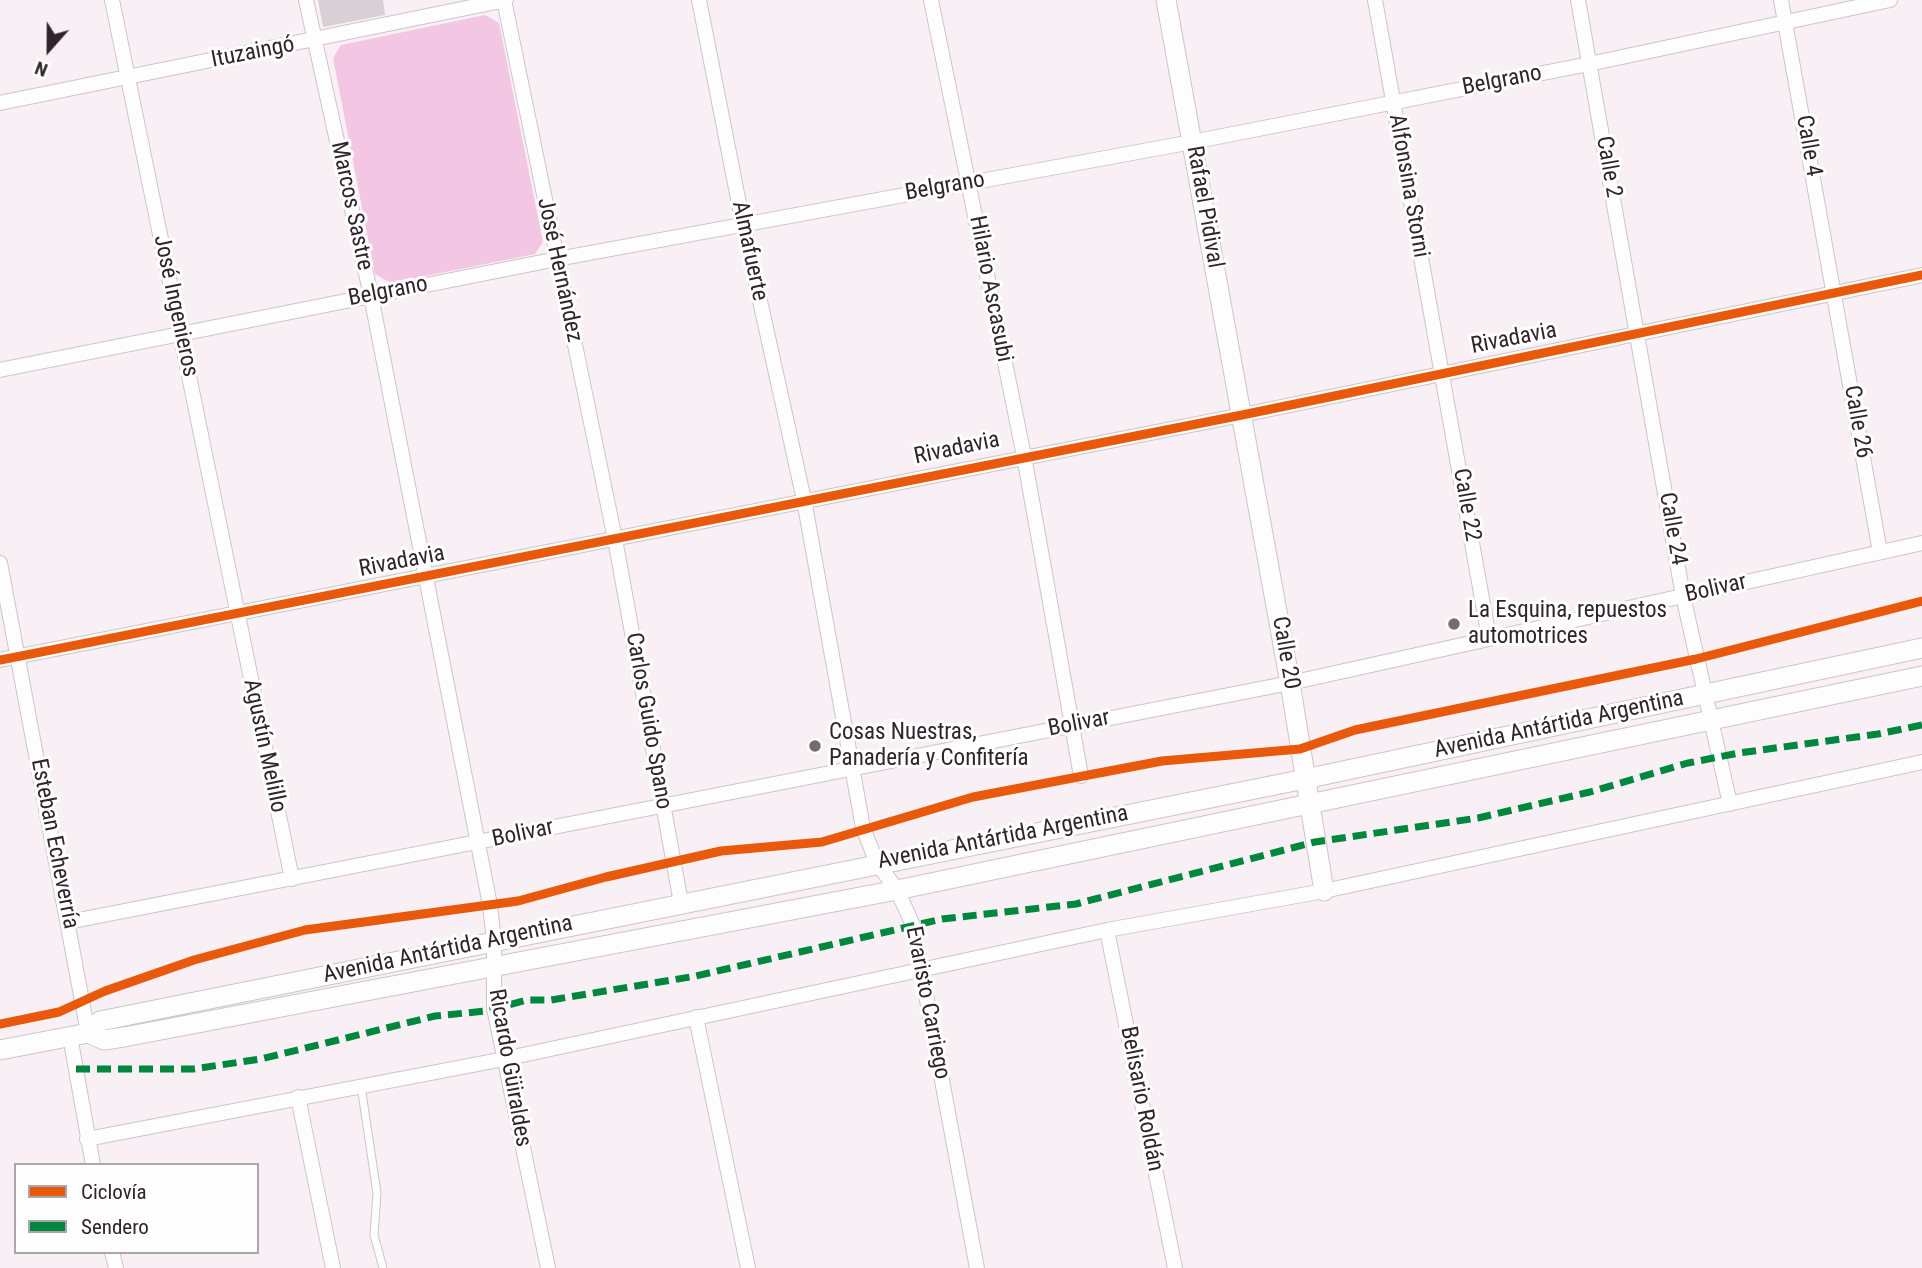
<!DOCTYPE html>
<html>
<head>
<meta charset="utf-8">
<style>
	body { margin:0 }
	#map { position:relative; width:1922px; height:1268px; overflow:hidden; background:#f8f0f4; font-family:"Roboto Condensed",sans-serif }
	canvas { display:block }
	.legend { position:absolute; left:14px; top:1163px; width:245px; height:91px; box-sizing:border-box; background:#fefefe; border:2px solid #aca6aa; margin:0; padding:9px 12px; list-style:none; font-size:21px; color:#30232b }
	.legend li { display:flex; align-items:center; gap:14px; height:35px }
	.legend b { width:35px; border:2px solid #aca6aa }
	.north { position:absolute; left:14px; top:14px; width:70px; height:70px; -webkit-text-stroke:5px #fefefe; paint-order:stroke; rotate:201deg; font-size:19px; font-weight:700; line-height:28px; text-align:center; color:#30232b }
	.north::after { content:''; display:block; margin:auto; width:24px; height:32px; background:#30232b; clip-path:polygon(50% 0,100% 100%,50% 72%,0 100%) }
</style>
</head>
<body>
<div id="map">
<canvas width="1922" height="1268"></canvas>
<ul class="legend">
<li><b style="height:9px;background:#e8590c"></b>Ciclovía</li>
<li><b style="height:9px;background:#00873e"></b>Sendero</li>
</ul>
<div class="north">N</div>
</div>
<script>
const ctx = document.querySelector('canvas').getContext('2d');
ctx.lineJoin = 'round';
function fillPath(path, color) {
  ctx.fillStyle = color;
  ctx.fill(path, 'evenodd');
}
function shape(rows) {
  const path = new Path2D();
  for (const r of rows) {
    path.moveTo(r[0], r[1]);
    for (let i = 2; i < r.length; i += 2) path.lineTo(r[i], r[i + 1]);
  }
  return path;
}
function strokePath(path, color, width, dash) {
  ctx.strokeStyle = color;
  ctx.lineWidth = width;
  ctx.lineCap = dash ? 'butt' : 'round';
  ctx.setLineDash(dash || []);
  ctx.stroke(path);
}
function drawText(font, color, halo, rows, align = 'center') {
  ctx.font = font + ' "Roboto Condensed",sans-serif';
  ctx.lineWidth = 6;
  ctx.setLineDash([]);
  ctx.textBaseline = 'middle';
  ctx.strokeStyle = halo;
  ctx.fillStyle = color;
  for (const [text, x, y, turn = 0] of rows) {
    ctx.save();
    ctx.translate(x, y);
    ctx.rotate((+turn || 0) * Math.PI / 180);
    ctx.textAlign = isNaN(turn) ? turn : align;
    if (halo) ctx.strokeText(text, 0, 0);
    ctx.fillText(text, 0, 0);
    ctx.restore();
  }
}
fillPath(shape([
	[485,15,499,23,543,242,535,254,391,283,375,274,333,58,341,45]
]), '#f3c6e4');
fillPath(shape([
	[318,0,383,0,385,15,323,27]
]), '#d9d0d5');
const lane = shape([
	[361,1086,377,1193,374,1235,383,1268]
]);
const street = shape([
	[112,0,292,879],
	[306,0,371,296,490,905,494,941,494,1008,548,1268],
	[504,0,615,539,681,903],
	[699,0,743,224,804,500,863,828,877,863,897,890,913,925,977,1268],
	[931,0,1024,456,1081,776],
	[1375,0,1489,638],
	[1578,0,1683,596,1730,804],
	[1781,0,1880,552],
	[0,103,506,0],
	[0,370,557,259,1192,142,1589,64,1890,0],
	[0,563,88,1033],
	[0,660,1242,415,1922,275],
	[68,922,1290,683,1922,543],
	[1107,930,1175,1268],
	[696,1017,748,1268],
	[70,1036,93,1165],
	[298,1097,333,1268],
	[87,1139,504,1059,1107,930,1324,891,1922,762],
	[112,1252,116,1268]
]);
const secondary = shape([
	[1166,0,1290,683,1324,891],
	[88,1033,104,1040,124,1037,897,890,1922,676],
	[0,1050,88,1033,100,1021,1305,779,1922,648]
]);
strokePath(lane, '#cec4ca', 9);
strokePath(street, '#cec4ca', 16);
strokePath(secondary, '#cec4ca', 21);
strokePath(lane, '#fefdfd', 7);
strokePath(street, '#fefdfd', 14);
strokePath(secondary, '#fefdfd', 19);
strokePath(shape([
	[76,1069,193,1069,261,1059,435,1016,486,1011,527,1000,551,1000,696,976,942,919,1076,904,1315,842,1478,818,1590,792,1688,763,1739,753,1878,734,1922,725]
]), '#00873e', 7, [14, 7]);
strokePath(shape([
	[0,660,1242,415,1922,275],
	[0,1024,59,1012,105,991,194,960,305,930,518,901,606,877,721,851,822,842,973,797,1162,761,1300,749,1355,730,1696,659,1922,601]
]), '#e8590c', 9);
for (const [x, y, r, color] of [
	[1454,624,7,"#766b71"],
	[815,746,7,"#766b71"]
]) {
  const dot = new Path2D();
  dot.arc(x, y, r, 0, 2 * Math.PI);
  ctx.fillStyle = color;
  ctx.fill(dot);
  strokePath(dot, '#fefefe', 2.5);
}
drawText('23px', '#30232b', '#fefefe', [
	["Ituzaingó",253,53,-11],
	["Belgrano",1502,81,-11],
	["Calle 4",1808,146,80],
	["Calle 2",1608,167,80],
	["Alfonsina Storni",1408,186,80],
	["Belgrano",945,187,-10],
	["Marcos Sastre",351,206,78],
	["Rafael Pidival",1204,207,80],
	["Almafuerte",749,251,78],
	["José Hernández",559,270,78],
	["Hilario Ascasubi",990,289,79],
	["Belgrano",388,292,-11],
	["José Ingenieros",175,306,78],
	["Rivadavia",1514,339,-11],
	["Calle 26",1857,422,80],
	["Rivadavia",957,449,-12],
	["Calle 22",1466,505,80],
	["Calle 24",1672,529,80],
	["Rivadavia",402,562,-11],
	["Bolivar",1716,589,-13],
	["Calle 20",1285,653,80],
	["Carlos Guido Spano",648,721,80],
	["Bolivar",1079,724,-11],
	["Avenida Antártida Argentina",1559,725,-12],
	["Agustín Melillo",264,746,78],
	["Bolivar",523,834,-12],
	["Avenida Antártida Argentina",1003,838,-11],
	["Esteban Echeverría",54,844,79],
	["Avenida Antártida Argentina",448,950,-12],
	["Evaristo Carriego",927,1003,79],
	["Ricardo Güiraldes",509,1068,80],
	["Belisario Roldán",1141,1099,79]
]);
drawText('23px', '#30232b', '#fefefe', [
	["La Esquina, repuestos",1468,611],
	["automotrices",1468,637],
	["Cosas Nuestras,",829,733],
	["Panadería y Confitería",829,759]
], 'left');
</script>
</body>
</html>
